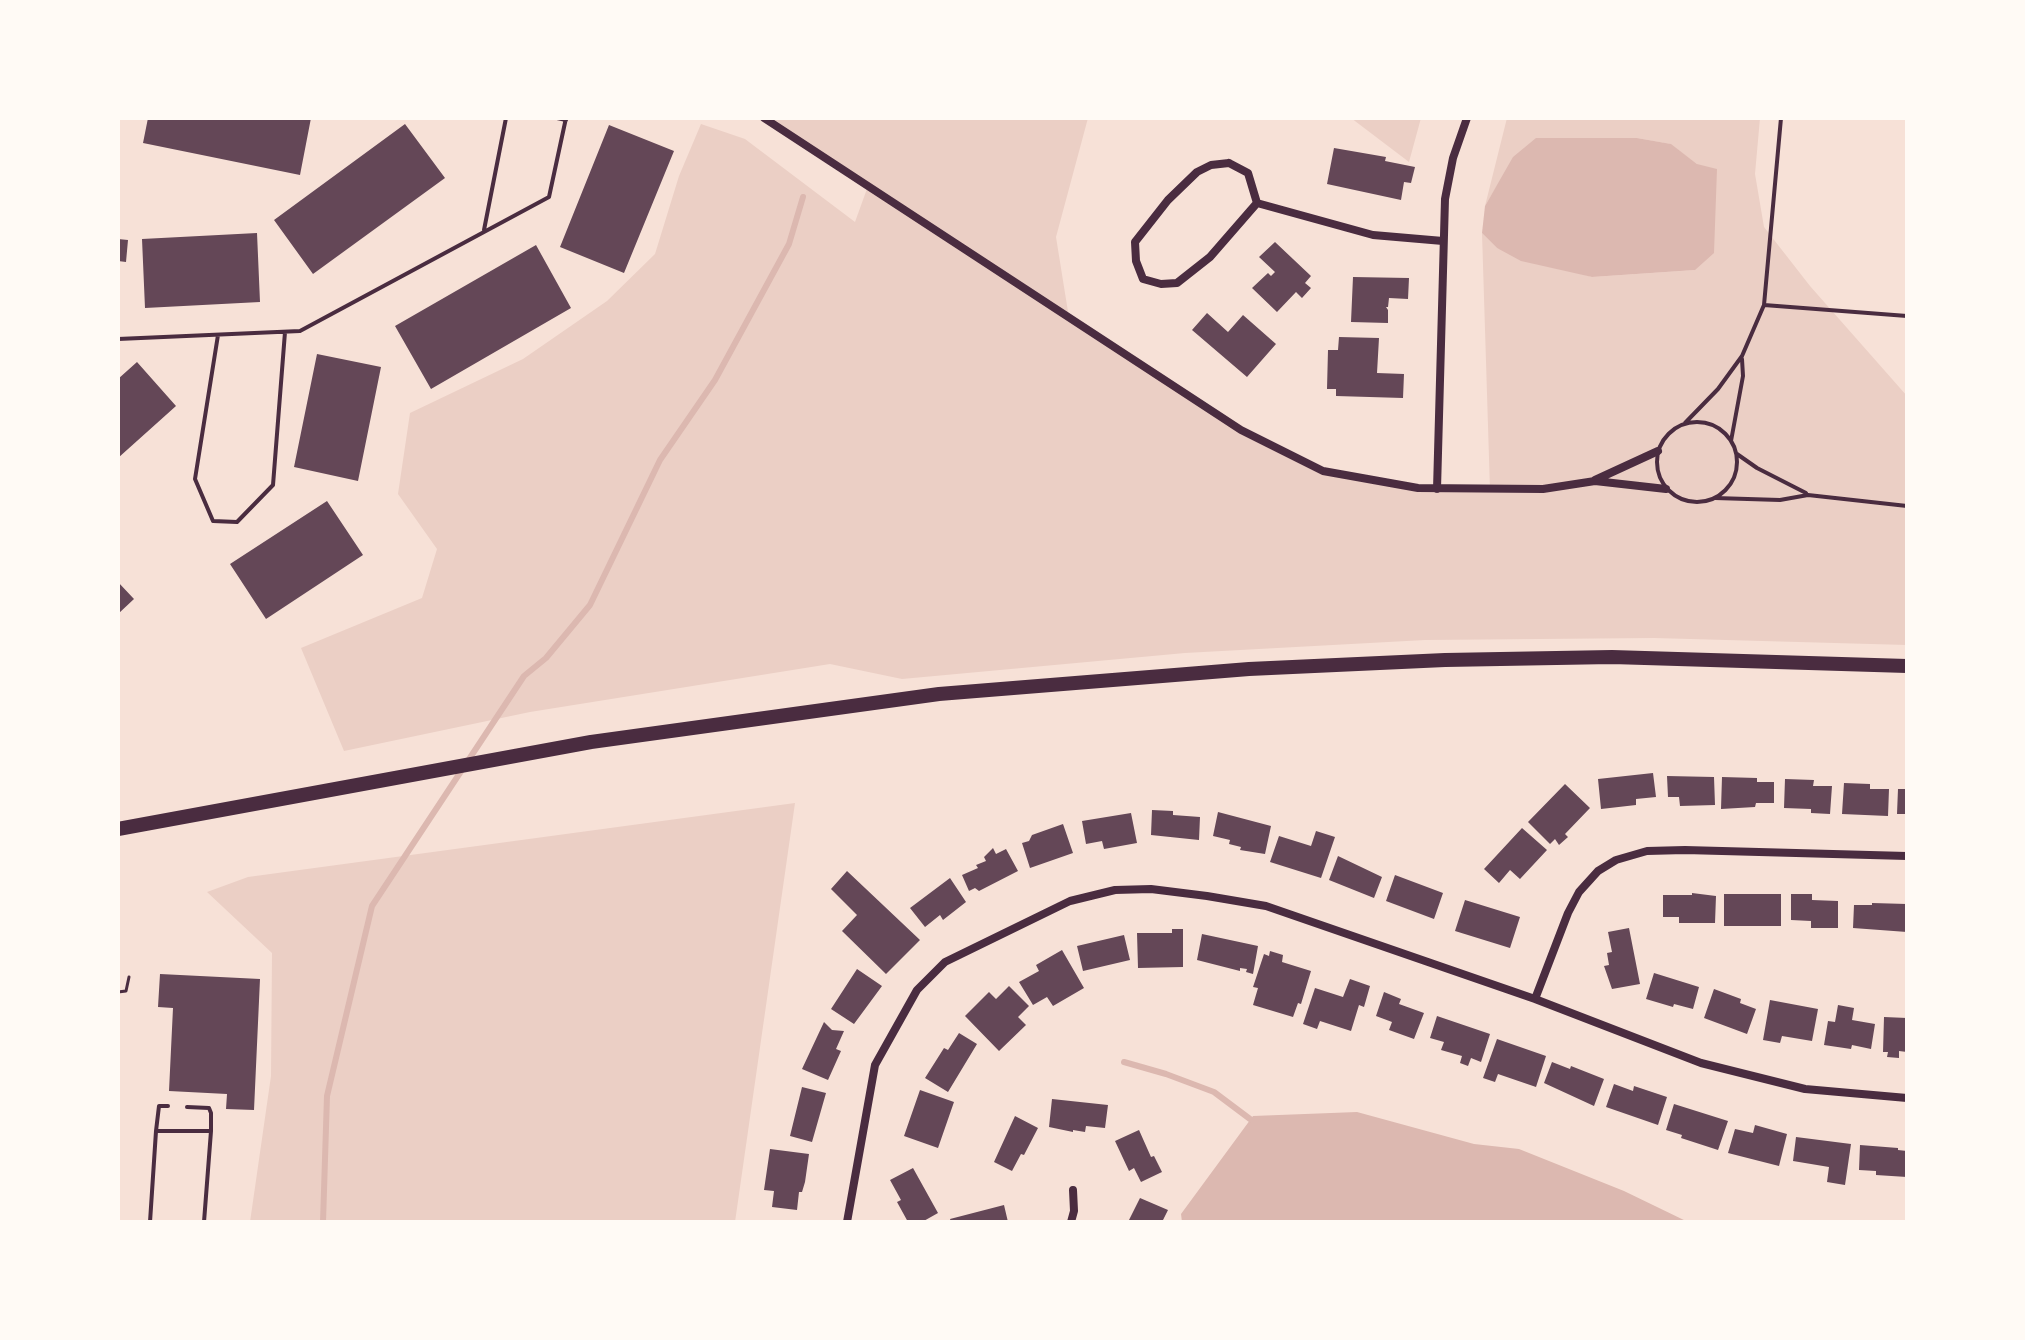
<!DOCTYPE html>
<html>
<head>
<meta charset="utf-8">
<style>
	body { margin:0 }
	#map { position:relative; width:2025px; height:1340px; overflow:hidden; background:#f7e1d7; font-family:"Fira Sans",sans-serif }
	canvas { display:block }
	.frame { position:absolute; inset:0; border:120px solid #fffaf5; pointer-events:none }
</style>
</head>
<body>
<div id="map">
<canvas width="2025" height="1340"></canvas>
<div class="frame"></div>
</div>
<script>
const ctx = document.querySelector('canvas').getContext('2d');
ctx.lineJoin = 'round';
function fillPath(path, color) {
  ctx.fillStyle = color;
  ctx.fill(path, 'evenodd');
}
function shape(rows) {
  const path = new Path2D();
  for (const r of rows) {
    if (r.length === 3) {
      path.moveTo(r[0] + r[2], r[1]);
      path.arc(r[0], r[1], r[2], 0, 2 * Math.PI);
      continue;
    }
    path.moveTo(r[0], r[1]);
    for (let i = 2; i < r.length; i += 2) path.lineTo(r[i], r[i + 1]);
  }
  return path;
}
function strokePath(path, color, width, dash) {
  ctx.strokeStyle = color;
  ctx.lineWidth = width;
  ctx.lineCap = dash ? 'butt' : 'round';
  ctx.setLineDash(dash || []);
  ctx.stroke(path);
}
fillPath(shape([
	[764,118,1088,118,1056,237,1069,318,1241,430,1323,471,1420,491,1490,490,1482,233,1497,248,1592,277,1695,270,1697,164,1670,144,1637,138,1497,186,1485,206,1507,118,1760,118,1755,174,1764,227,1810,286,1907,396,1907,645,1654,638,1425,640,1185,653,902,679,830,664,530,712,344,751,301,648,422,598,437,549,398,494,410,413,523,359,607,301,655,254,679,176,701,124,745,139,855,222,868,186],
	[1351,118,1421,118,1409,162],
	[795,803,735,1222,250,1222,271,1076,272,953,207,892,248,877]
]), '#ebcfc5');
fillPath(shape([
	[1536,138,1637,138,1671,144,1697,164,1717,169,1714,253,1695,270,1592,277,1521,261,1497,248,1482,233,1485,206,1513,157],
	[1357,1112,1474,1144,1519,1149,1624,1191,1688,1222,1182,1222,1181,1214,1253,1116]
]), '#dcb8b0');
strokePath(shape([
	[1124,1062,1166,1074,1214,1092,1250,1119],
	[323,1222,327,1096,372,906,524,676,546,658,590,605,660,460,715,380,789,244,803,197]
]), '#dcb8b0', 6);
fillPath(shape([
	[148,118,311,118,300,175,143,143],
	[405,124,445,178,313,274,274,220],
	[609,125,674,151,624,273,560,247],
	[1334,148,1386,157,1385,161,1415,167,1411,183,1404,182,1401,200,1327,184],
	[257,233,260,302,145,308,142,239],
	[118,239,128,240,126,262,118,261],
	[1275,242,1311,276,1305,283,1311,288,1302,298,1296,292,1277,312,1252,288,1268,273,1271,276,1275,272,1259,257],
	[536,245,571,308,431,389,395,326],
	[1353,277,1409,278,1408,299,1389,298,1388,307,1386,307,1388,310,1388,323,1351,322],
	[1207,313,1228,332,1243,315,1276,344,1247,377,1192,330],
	[1339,337,1379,338,1377,373,1404,374,1403,398,1336,396,1336,389,1327,389,1328,350,1338,350],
	[317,354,381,367,358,481,294,467],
	[137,362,176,406,118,458,118,379],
	[327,501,363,555,266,619,230,564],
	[118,582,134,599,118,614],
	[1653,773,1656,797,1636,799,1636,805,1601,809,1598,779],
	[1667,776,1714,777,1715,805,1680,806,1679,797,1668,797],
	[1722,777,1757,778,1757,782,1774,782,1774,803,1756,803,1755,807,1721,809],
	[1785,779,1814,780,1813,786,1832,786,1830,814,1811,813,1811,809,1784,808],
	[1844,783,1870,784,1870,789,1889,789,1888,816,1842,814],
	[1565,784,1590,808,1565,834,1568,837,1559,845,1555,839,1550,844,1528,822],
	[1898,789,1907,789,1907,814,1897,814],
	[1152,810,1173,811,1173,815,1200,817,1199,840,1151,835],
	[1218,812,1271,826,1265,854,1240,850,1241,847,1229,844,1230,840,1213,836],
	[1131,813,1137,843,1104,849,1102,841,1086,844,1082,821],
	[1063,824,1073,853,1030,868,1022,843,1029,841,1032,835],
	[1522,828,1547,850,1520,879,1510,870,1499,883,1484,869],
	[1316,831,1335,837,1321,878,1270,862,1279,836,1311,846],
	[993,848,996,854,1006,849,1018,871,979,891,975,888,969,891,962,875,978,868,976,865,986,861,984,857],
	[1338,856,1382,877,1374,898,1329,880],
	[847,871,920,940,886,974,842,931,857,915,831,889],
	[1395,875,1443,893,1434,919,1386,901],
	[950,878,966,902,943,920,940,915,925,927,910,908],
	[1692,893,1716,896,1715,923,1679,923,1679,917,1663,917,1663,895,1692,895],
	[1724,894,1781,894,1781,926,1724,926],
	[1791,894,1812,894,1812,900,1838,901,1838,928,1811,928,1811,921,1791,920],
	[1465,900,1520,917,1510,948,1455,931],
	[1872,903,1907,904,1907,932,1853,928,1854,905,1872,905],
	[1629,928,1640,984,1612,989,1604,966,1609,965,1607,953,1612,952,1608,932],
	[1172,929,1183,929,1183,967,1138,968,1137,933,1172,933],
	[1202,934,1258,946,1253,974,1246,972,1247,969,1240,968,1240,971,1197,960],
	[1124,935,1130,960,1083,971,1077,946],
	[1062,950,1084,988,1053,1006,1047,997,1033,1005,1019,982,1039,971,1036,965],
	[1270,951,1283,955,1282,962,1311,971,1301,1004,1298,1003,1293,1017,1253,1005,1258,988,1253,987,1264,954,1269,956],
	[857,969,882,986,854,1024,831,1009],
	[1654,973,1699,987,1693,1009,1674,1004,1673,1007,1646,999],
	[160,974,260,979,254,1110,226,1109,227,1094,169,1091,173,1008,158,1007],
	[1350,979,1370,986,1364,1007,1359,1005,1351,1031,1320,1021,1317,1029,1303,1024,1315,988,1343,997],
	[1009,986,1029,1006,1018,1017,1026,1025,999,1051,965,1016,989,992,996,999],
	[1714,989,1741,999,1740,1003,1756,1009,1747,1034,1704,1018],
	[1384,992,1401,999,1399,1004,1424,1013,1414,1039,1389,1030,1392,1022,1376,1016],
	[1770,1000,1818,1009,1812,1041,1782,1036,1780,1043,1763,1040],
	[1838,1005,1854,1008,1852,1020,1875,1024,1871,1049,1852,1045,1851,1049,1824,1045,1828,1021,1835,1022],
	[1437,1016,1490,1034,1481,1062,1471,1058,1468,1066,1460,1063,1462,1056,1441,1050,1444,1042,1430,1038],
	[1884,1017,1907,1018,1907,1052,1899,1051,1899,1058,1887,1057,1888,1052,1883,1052],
	[824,1022,832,1030,844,1031,836,1049,841,1051,828,1080,802,1069],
	[959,1033,977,1044,948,1092,925,1078,944,1048,948,1050],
	[1497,1039,1546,1056,1536,1087,1498,1074,1495,1082,1483,1078],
	[1552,1062,1570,1069,1571,1066,1604,1079,1594,1106,1544,1083],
	[1614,1084,1633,1091,1634,1086,1667,1097,1658,1125,1606,1107],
	[802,1087,826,1093,812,1142,790,1136],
	[920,1090,954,1102,938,1148,904,1136],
	[1052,1099,1108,1105,1105,1128,1086,1126,1085,1132,1073,1130,1073,1132,1049,1127],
	[1674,1104,1728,1121,1718,1150,1681,1138,1682,1135,1666,1130],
	[1015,1116,1038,1128,1024,1155,1021,1154,1012,1171,994,1162],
	[1755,1125,1787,1134,1779,1166,1728,1153,1735,1129,1753,1133],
	[1139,1130,1151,1157,1154,1156,1162,1172,1141,1182,1134,1168,1129,1171,1115,1141],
	[1796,1137,1851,1144,1845,1185,1827,1182,1829,1167,1793,1161],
	[1860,1145,1898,1148,1898,1150,1907,1151,1907,1177,1876,1175,1876,1171,1859,1170],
	[770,1149,809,1154,805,1182,802,1192,799,1192,797,1210,772,1207,774,1191,764,1190],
	[913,1168,938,1213,922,1222,908,1222,897,1202,901,1200,890,1180],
	[1140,1198,1168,1210,1162,1222,1128,1222],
	[1004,1205,1008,1222,951,1222,950,1219]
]), '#644757');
strokePath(shape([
	[118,992,126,991,129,977]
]), '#4a2c40', 3);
strokePath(shape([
	[557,118,566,120],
	[484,230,506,118],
	[1764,305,1907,316],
	[218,335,195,479,213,521,237,522,273,485,285,332],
	[118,339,300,331,549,197,566,118],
	[1697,462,40],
	[1685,423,1718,389,1742,356,1764,305,1781,118],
	[1731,441,1743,376,1742,359],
	[1737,454,1757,468,1806,493],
	[1715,498,1780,500,1808,495,1907,506],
	[187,1107,209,1108,211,1113,211,1131],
	[156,1131,159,1106,168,1106],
	[150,1222,156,1131,211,1131,204,1222]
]), '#4a2c40', 4);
strokePath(shape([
	[764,118,1241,430,1323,471,1418,488,1543,489,1595,481,1666,489],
	[1229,163,1248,173,1257,203,1210,257,1177,283,1161,284,1143,279,1136,261,1135,242,1168,200,1197,172,1211,165,1229,163],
	[1257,203,1373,235,1443,241],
	[1595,480,1658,451],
	[1437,489,1445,199,1453,158,1467,118],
	[1535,999,1568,913,1579,892,1598,871,1616,860,1647,851,1685,850,1907,856],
	[847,1222,875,1065,917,990,945,962,1070,901,1115,890,1151,889,1207,896,1266,906,1535,999,1701,1063,1805,1089,1907,1098],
	[1071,1222,1074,1211,1073,1190]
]), '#4a2c40', 8);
strokePath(shape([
	[118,829,591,742,939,694,1249,669,1445,660,1612,657,1907,666]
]), '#4a2c40', 14);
</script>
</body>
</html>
